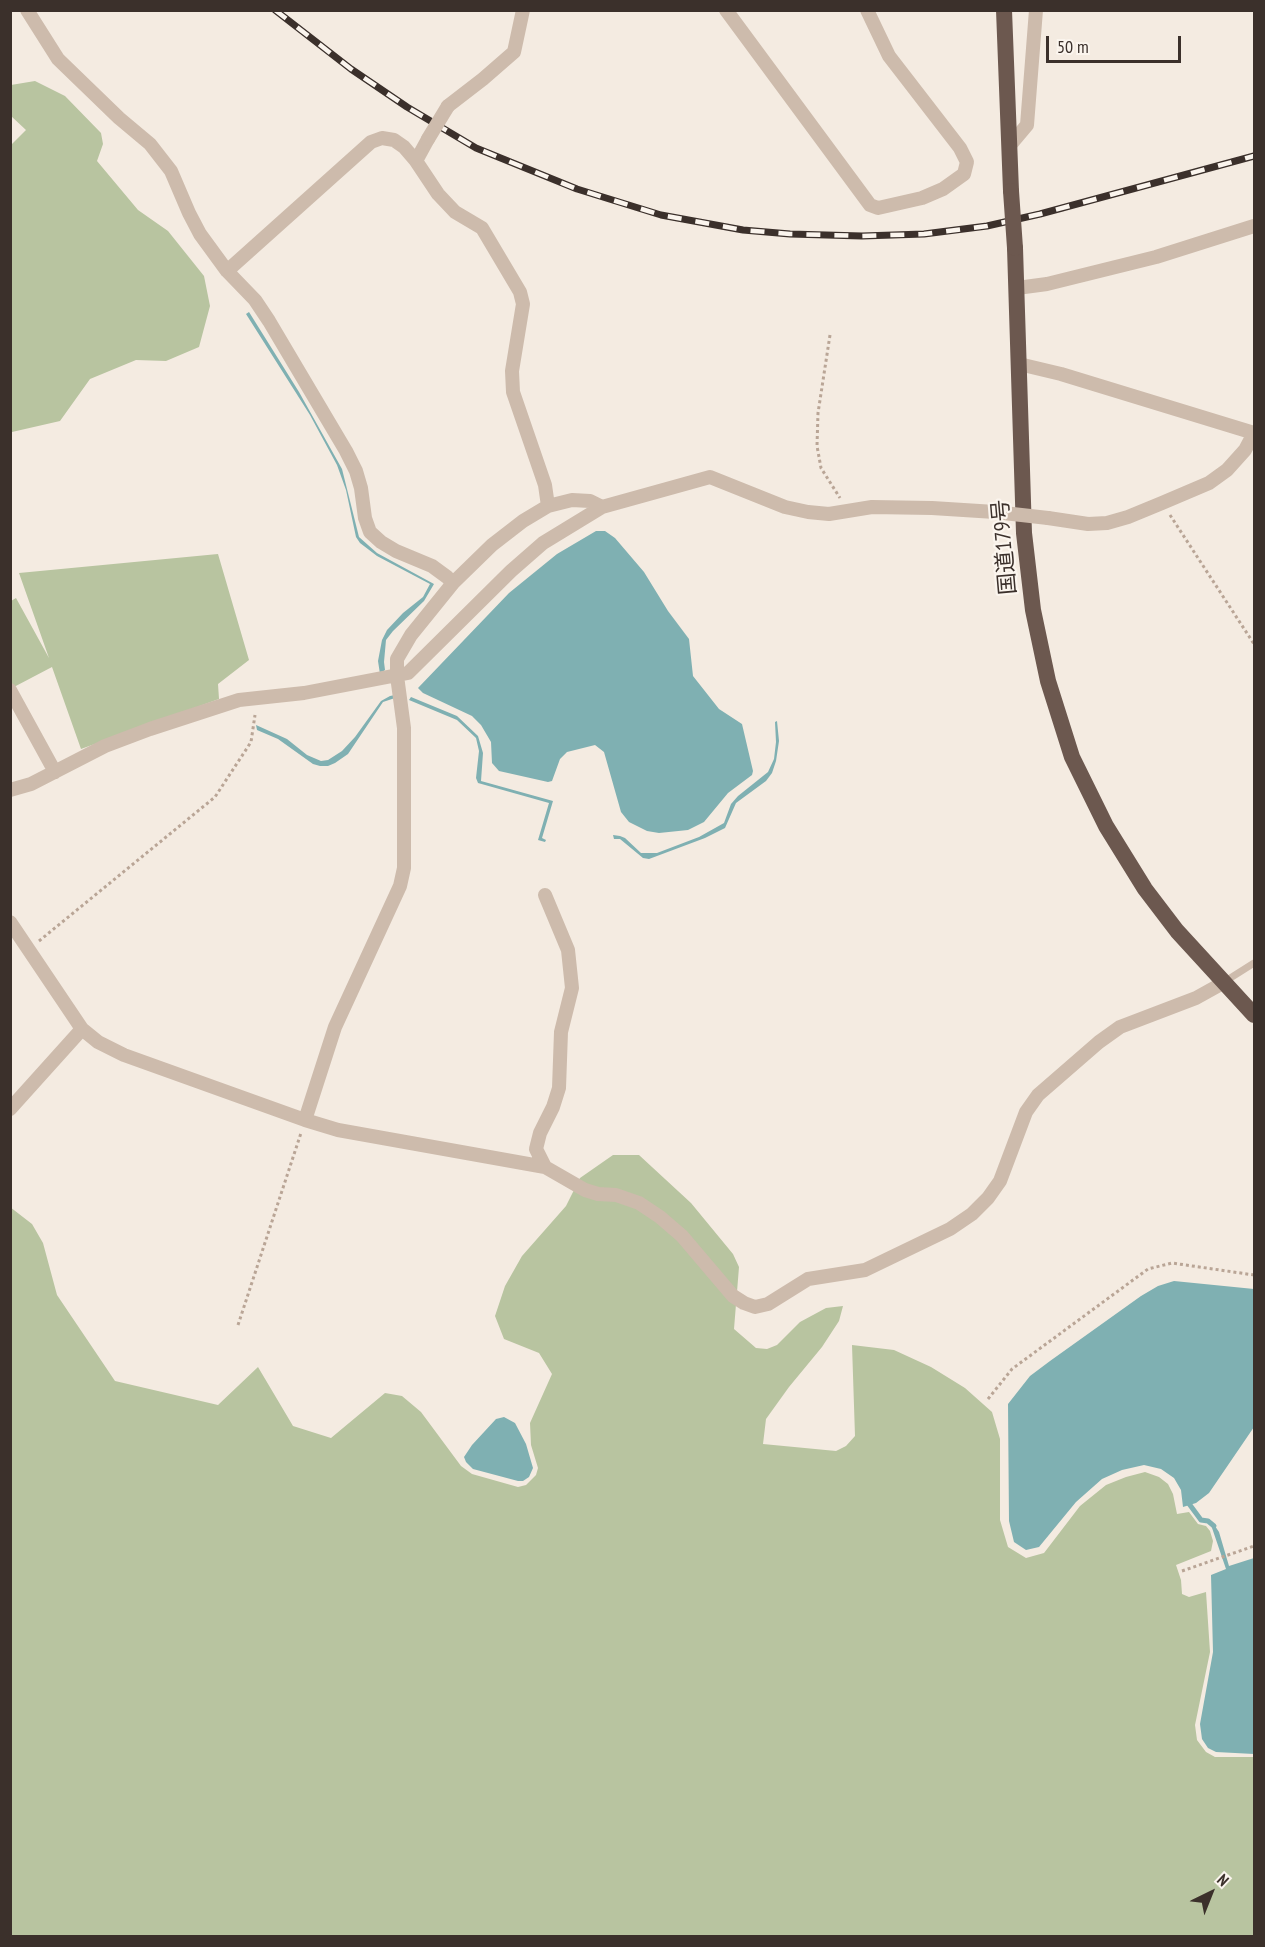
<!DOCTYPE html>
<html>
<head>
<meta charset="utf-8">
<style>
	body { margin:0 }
	#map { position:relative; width:1265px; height:1947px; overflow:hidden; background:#f4ebe1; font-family:"PT Sans Narrow",sans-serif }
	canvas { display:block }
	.frame { position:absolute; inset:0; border:12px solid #3b302b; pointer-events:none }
	.north { position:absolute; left:1181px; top:1863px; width:60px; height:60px; -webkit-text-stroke:4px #fbf5ee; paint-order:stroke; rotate:43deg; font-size:16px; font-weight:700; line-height:24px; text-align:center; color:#3b302b }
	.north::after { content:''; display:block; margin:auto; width:21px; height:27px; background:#3b302b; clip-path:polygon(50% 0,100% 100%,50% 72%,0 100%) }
	.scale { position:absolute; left:1046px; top:36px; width:135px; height:27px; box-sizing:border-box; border:3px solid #3b302b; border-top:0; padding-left:8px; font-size:18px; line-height:21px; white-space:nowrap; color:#3b302b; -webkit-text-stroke:4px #fbf5ee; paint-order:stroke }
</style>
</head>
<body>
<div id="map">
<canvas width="1265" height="1947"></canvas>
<div class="frame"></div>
<div class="north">N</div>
<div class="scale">50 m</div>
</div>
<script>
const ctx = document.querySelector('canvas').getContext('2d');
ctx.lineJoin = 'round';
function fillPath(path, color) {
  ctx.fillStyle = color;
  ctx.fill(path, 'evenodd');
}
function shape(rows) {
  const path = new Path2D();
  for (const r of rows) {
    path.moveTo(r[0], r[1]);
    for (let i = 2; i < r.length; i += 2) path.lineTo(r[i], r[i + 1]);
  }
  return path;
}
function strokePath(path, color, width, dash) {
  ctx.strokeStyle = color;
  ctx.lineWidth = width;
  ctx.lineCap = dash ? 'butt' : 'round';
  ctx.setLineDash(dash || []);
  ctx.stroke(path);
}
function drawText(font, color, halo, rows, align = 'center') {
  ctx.font = font + ' "PT Sans Narrow","Noto Sans JP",sans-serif';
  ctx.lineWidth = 4.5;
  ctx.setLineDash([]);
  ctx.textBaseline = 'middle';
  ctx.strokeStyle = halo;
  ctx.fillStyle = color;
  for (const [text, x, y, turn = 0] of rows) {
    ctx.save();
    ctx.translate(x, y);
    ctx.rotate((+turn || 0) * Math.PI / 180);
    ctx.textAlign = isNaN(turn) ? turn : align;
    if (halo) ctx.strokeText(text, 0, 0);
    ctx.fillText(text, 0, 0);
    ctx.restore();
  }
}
fillPath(shape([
	[35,81,65,96,101,133,103,144,97,161,138,210,168,231,204,276,210,306,199,347,166,361,136,360,90,379,60,421,12,432,10,146,26,130,11,116,11,85],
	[218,554,249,660,218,684,219,699,81,749,52,667,12,688,11,601,16,598,49,658,19,573],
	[613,1155,639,1155,691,1203,733,1254,739,1267,734,1329,756,1348,767,1349,777,1345,800,1322,826,1308,843,1306,839,1321,822,1347,789,1387,766,1419,763,1444,836,1451,846,1446,855,1436,852,1345,894,1350,931,1367,965,1388,992,1412,1000,1439,1000,1520,1008,1547,1026,1558,1044,1553,1080,1506,1106,1485,1126,1477,1145,1472,1159,1477,1168,1484,1173,1494,1177,1514,1189,1512,1198,1524,1206,1526,1210,1531,1213,1541,1211,1551,1176,1565,1181,1580,1182,1594,1189,1597,1206,1592,1210,1652,1195,1725,1197,1740,1206,1752,1215,1757,1254,1757,1254,1936,11,1936,10,1207,32,1224,43,1243,57,1295,115,1381,218,1405,258,1367,293,1426,331,1438,385,1393,402,1396,421,1412,461,1466,472,1474,518,1487,526,1485,536,1475,538,1468,531,1445,530,1423,552,1374,539,1353,504,1339,495,1316,505,1286,522,1256,566,1206,580,1178]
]), '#b8c4a0');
fillPath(shape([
	[249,312,299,392,342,469,359,537,377,553,434,584,424,601,393,631,386,640,384,662,385,670,380,674,378,661,382,640,387,630,403,613,423,597,430,584,377,556,360,543,356,537,346,490,337,465,310,415,246,314],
	[596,531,605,531,615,538,644,572,668,611,689,639,693,676,719,709,742,724,753,771,752,775,728,793,704,822,688,830,659,833,647,831,629,822,621,812,604,752,595,745,567,752,560,759,552,781,548,782,499,771,492,763,491,742,481,725,472,716,423,693,418,688,509,593,557,554],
	[395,695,395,698,383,702,348,754,335,763,328,766,320,766,313,764,278,739,257,730,256,725,287,739,307,755,321,761,328,760,342,751,355,737,381,701,390,696],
	[411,697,457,716,478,736,483,753,481,781,553,801,542,838,546,840,545,842,538,840,549,803,478,783,476,778,479,751,476,738,457,720,409,700],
	[777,721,779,741,776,761,772,773,766,781,736,803,725,828,705,838,649,859,643,858,620,839,614,839,613,835,620,836,625,838,641,853,657,853,699,837,724,823,731,804,738,796,768,772,774,759,776,742,775,722],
	[1174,1281,1254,1289,1254,1427,1209,1493,1196,1503,1183,1507,1181,1490,1174,1478,1161,1469,1144,1465,1122,1470,1102,1479,1076,1502,1039,1547,1026,1550,1014,1542,1009,1521,1008,1404,1030,1376,1050,1361,1141,1296,1158,1286],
	[504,1417,515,1423,526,1444,533,1468,529,1477,523,1481,518,1481,473,1469,466,1462,464,1457,472,1445,496,1419],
	[1210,1522,1213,1523,1219,1532,1229,1566,1254,1558,1254,1754,1216,1752,1208,1748,1202,1739,1200,1724,1213,1652,1211,1575,1226,1569]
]), '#7fb0b2');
strokePath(shape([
	[1187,1501,1201,1520,1208,1521,1214,1526]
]), '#7fb0b2', 5);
strokePath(shape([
	[830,335,818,413,817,446,821,468,840,498],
	[1170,515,1254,644],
	[39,941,215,797,251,742,255,715],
	[238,1325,301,1133],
	[988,1399,1012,1369,1148,1269,1172,1263,1254,1275],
	[1182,1571,1254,1546]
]), '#b9a596', 3, [3, 3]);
strokePath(shape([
	[1224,982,1254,963]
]), '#cdbbac', 7);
strokePath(shape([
	[27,10,58,59,119,118,150,144,171,171,189,213,200,234,227,271,255,300,269,321,346,451,356,471,361,488,365,518,370,532,381,542,396,551,432,566,447,577,453,583],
	[726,10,870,205,878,208,922,198,943,189,964,174,967,162,960,148,889,56,867,10],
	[448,106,483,79,514,52,523,10],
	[1011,144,1027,125,1036,10],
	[227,271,371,142,382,138,394,140,404,147,416,161],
	[1017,288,1047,284,1156,257,1254,226],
	[1019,364,1061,374,1254,433],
	[548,506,572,500,590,501,602,507,710,477,785,507,808,512,829,514,872,507,932,508,995,512],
	[1048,518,1088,524,1107,523,1128,517,1162,503,1209,483,1227,470,1245,450,1254,433],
	[10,690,55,772],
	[10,790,31,784,105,746,150,729,239,700,304,693,408,673,511,571,543,543,602,507],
	[545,895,568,950,572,988,561,1032,559,1088,553,1107,540,1133,536,1149,545,1167],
	[10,922,82,1029,98,1042,124,1055,305,1120,338,1130,545,1167,585,1190,598,1194,616,1195,639,1203,660,1217,682,1236,733,1296,744,1303,755,1307,768,1304,808,1279,865,1270,950,1229,972,1214,988,1198,1000,1181,1026,1112,1038,1095,1099,1042,1120,1027,1196,998,1223,983],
	[10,1109,82,1029],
	[305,1120,335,1027,400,886,404,868,404,728,397,676,397,659,411,635,453,583,492,545,523,521,548,506,545,485,513,392,512,371,523,304,520,292,482,228,455,212,438,194,416,161,428,139]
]), '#cdbbac', 14);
strokePath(shape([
	[1004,10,1011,191],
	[1015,248,1024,533,1033,610,1048,681,1072,757,1106,826,1145,889,1177,931,1254,1015]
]), '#6c584f', 16);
const rail = shape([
	[275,10,351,69,407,107,476,148,577,189,661,215,743,230,790,234,862,236,924,234,987,226,1040,214,1254,156]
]);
strokePath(rail, '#3b302b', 7);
strokePath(rail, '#fbf5ee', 4.5, [14]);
strokePath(shape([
	[428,139,448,106],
	[995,512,1048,518]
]), '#cdbbac', 14);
strokePath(shape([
	[1011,191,1015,248]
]), '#6c584f', 16);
drawText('22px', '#3b302b', '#fbf5ee', [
	["国道179号",1005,547,-95]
]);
</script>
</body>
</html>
